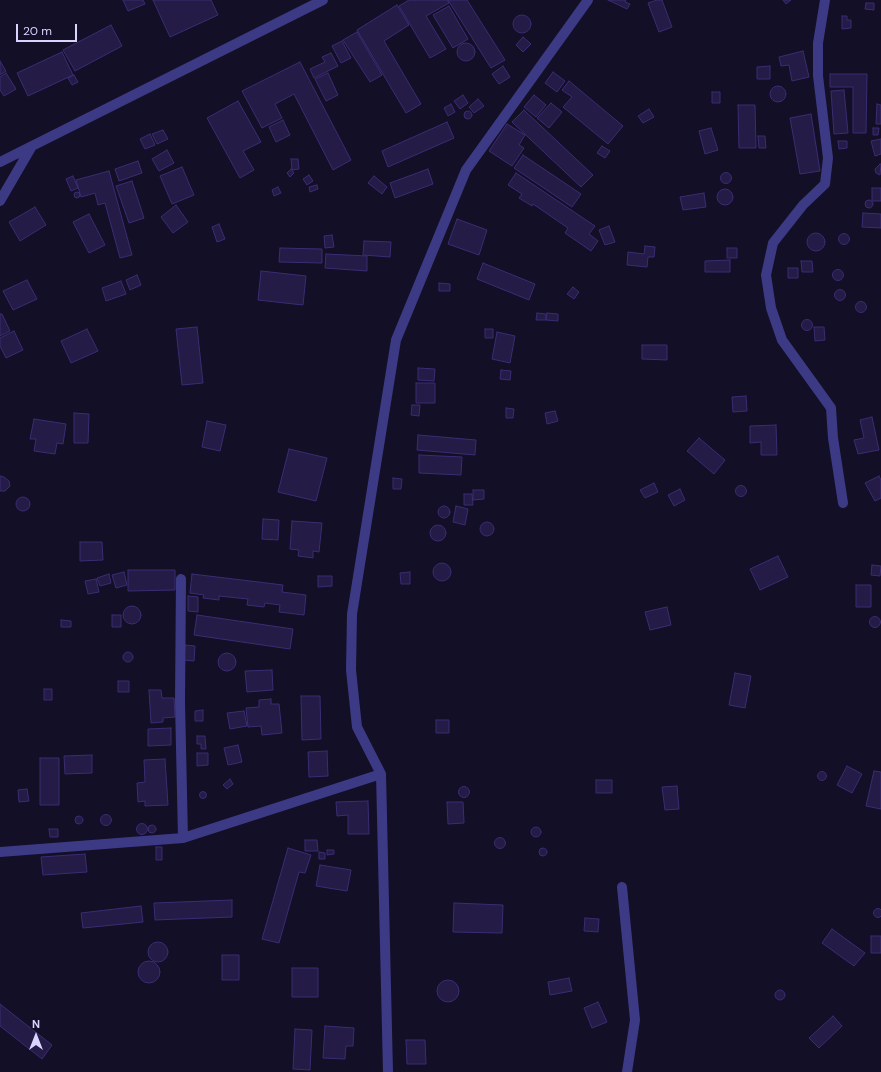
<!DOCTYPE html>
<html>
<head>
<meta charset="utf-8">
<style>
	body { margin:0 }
	#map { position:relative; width:881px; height:1072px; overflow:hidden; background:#130f26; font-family:"DM Sans",sans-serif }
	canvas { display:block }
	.north { position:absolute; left:16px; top:1016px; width:40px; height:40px; -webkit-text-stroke:3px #130f26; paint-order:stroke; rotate:0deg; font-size:11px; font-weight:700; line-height:16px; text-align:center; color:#d9d4ff }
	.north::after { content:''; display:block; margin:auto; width:14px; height:18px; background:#d9d4ff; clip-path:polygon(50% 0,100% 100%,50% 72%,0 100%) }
	.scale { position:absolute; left:16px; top:24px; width:61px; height:18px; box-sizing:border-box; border:2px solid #d9d4ff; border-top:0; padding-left:5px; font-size:12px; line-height:14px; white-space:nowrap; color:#d9d4ff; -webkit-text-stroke:3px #130f26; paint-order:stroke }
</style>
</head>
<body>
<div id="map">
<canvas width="881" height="1072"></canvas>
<div class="north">N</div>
<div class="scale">20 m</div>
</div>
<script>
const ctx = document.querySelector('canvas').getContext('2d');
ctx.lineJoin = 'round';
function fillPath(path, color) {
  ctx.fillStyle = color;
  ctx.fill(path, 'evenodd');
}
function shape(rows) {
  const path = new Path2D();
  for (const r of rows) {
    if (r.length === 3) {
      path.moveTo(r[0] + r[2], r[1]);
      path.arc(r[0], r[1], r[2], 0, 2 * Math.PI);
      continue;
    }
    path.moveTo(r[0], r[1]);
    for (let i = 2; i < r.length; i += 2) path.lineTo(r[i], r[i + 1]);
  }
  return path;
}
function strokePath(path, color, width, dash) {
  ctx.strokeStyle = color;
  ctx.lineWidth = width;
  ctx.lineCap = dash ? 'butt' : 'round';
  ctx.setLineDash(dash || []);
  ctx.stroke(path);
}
const building = shape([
	[123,0,143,0,145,4,128,11,123,0],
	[153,0,211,0,218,15,170,37,153,0],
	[409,0,447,0,449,3,426,16,446,49,430,58,399,6,409,0],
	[448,0,467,0,505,60,491,68,448,0],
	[608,0,626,0,625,2,630,4,627,9,608,0],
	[657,0,662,0,672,27,659,32,648,3,657,0],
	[783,0,791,0,786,4,783,0],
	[866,3,874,3,874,10,865,9,866,3],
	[397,5,409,25,384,41,421,104,406,113,357,30,397,5],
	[449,6,468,39,453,48,433,15,449,6],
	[522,24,9],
	[842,16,847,16,847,20,851,20,851,28,842,29,842,16],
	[111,25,122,46,75,71,63,50,111,25],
	[357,32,382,75,370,82,343,40,357,32],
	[523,37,531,44,523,52,516,45,523,37],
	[342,41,351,58,341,63,332,46,342,41],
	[466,52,9],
	[803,51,809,77,792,81,789,65,781,66,779,57,803,51],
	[62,52,73,75,28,96,17,73,62,52],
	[331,53,338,66,314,78,310,69,325,62,322,57,331,53],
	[0,61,6,71,0,75,0,61],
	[300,62,351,160,333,170,294,94,275,104,282,118,262,128,242,91,300,62],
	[503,66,510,77,499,84,492,74,503,66],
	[770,66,770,79,757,79,757,67,770,66],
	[553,72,565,81,557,92,545,83,553,72],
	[6,73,16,89,4,96,0,90,0,77,6,73],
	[328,73,338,95,326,101,315,79,328,73],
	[830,74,867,74,866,133,853,133,853,87,830,87,830,74],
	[74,75,78,82,72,85,68,78,74,75],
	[569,81,623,126,608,144,563,107,572,97,562,90,569,81],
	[778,94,8],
	[844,90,848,133,834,134,831,91,844,90],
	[712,92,720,92,720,103,712,103,712,92],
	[463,95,468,103,460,109,454,101,463,95],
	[534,95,546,105,536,117,524,107,534,95],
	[478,99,484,106,474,113,469,107,478,99],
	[238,101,261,142,243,151,254,170,240,178,207,118,238,101],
	[551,103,562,112,549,128,537,118,551,103],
	[451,104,455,112,448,116,444,108,451,104],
	[877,104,881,105,881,124,876,124,877,104],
	[738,105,755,105,756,148,739,148,738,105],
	[649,109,654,117,643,123,638,116,649,109],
	[524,110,593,175,581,187,512,122,524,110],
	[468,115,4],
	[811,114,820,171,800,174,790,118,811,114],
	[283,120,290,135,276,142,269,127,283,120],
	[447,122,454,138,388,167,382,151,447,122],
	[507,124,525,135,519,145,524,148,512,166,489,151,507,124],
	[711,128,718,150,705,154,699,131,711,128],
	[873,128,879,128,878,135,873,135,873,128],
	[163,130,168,139,157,144,152,134,163,130],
	[150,134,155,145,145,149,140,139,150,134],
	[758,136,765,136,766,148,759,148,758,136],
	[881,139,881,154,875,156,871,141,881,139],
	[838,141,847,141,847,148,839,149,838,141],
	[602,146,610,151,605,158,597,153,602,146],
	[167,150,174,163,159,171,152,159,167,150],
	[523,155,581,194,572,207,514,168,523,155],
	[291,159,298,159,299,169,292,170,291,159],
	[138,161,142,173,119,181,115,169,138,161],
	[880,164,881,164,880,175,876,173,875,169,880,164],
	[182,167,194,195,172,204,160,176,182,167],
	[291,169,294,173,290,177,287,173,291,169],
	[428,169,433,184,395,198,390,183,428,169],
	[109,171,132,255,120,258,105,203,98,205,95,193,81,197,76,180,109,171],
	[726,178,5.5],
	[516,173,595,226,589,234,598,241,591,251,565,233,568,228,533,204,532,206,519,198,522,194,508,185,516,173],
	[309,175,313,181,307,185,303,179,309,175],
	[73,176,78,188,71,191,66,179,73,176],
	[374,176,387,187,382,194,368,183,374,176],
	[132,181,144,218,129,223,116,186,132,181],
	[317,185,318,189,310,192,309,187,317,185],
	[278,187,281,193,274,196,272,190,278,187],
	[872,188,881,188,881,201,872,201,872,188],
	[725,197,8],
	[77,195,3],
	[704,193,706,207,683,210,680,197,704,193],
	[869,204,4],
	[176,205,188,222,173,233,161,217,176,205],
	[35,207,46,225,20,241,9,222,35,207],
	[863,213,881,214,881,228,862,227,863,213],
	[89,214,105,245,89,253,73,222,89,214],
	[457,219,487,230,479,255,448,244,457,219],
	[219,224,225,239,217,242,212,227,219,224],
	[609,226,615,242,605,245,599,230,609,226],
	[816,242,9],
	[844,239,5.5],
	[332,235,334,247,325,248,324,236,332,235],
	[364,241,391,242,390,257,363,255,364,241],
	[645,246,655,247,654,257,648,257,647,267,627,265,628,252,644,254,645,246],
	[280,248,322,249,322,263,279,262,280,248],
	[727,248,737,248,737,258,727,258,727,248],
	[326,254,367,256,367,271,325,268,326,254],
	[730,260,730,272,705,272,705,261,730,260],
	[801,261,812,261,813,272,802,272,801,261],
	[483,263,535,284,529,300,477,279,483,263],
	[788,268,798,268,798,278,788,278,788,268],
	[838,275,5.5],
	[261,271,306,276,303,305,258,300,261,271],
	[137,275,141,285,130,290,126,280,137,275],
	[27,280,37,299,13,310,3,291,27,280],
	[121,281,126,294,106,301,102,288,121,281],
	[439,283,450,284,450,291,439,291,439,283],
	[573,287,579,292,574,299,567,294,573,287],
	[840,295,5.5],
	[861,307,5.5],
	[537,313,546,314,546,320,536,320,537,313],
	[547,313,558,314,558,321,546,320,547,313],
	[0,314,2,314,10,331,0,336,0,314],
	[807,325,5.5],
	[197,327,203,383,182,385,176,329,197,327],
	[814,327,824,327,825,340,815,341,814,327],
	[87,329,98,351,71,363,61,341,87,329],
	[485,329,493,329,493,338,485,338,485,329],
	[14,331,23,350,6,358,0,346,0,338,14,331],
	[497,332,515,336,510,363,492,359,497,332],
	[642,345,667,345,667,360,642,359,642,345],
	[418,368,435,369,434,381,418,380,418,368],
	[501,370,511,371,510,380,500,379,501,370],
	[416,383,435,383,435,403,416,403,416,383],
	[746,396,747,411,733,412,732,397,746,396],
	[412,405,420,405,419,416,411,415,412,405],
	[506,408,514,409,513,418,506,418,506,408],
	[555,411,558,421,547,424,545,413,555,411],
	[74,413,89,414,88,443,74,443,74,413],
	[872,417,879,450,858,454,854,440,864,438,860,420,872,417],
	[34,419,66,424,63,444,57,443,55,454,34,451,36,439,30,439,34,419],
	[207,421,226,425,220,451,202,447,207,421],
	[776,425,777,455,761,455,761,442,750,443,750,426,776,425],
	[418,435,476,440,475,455,417,450,418,435],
	[699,438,725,460,714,474,687,451,699,438],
	[289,449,327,458,316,501,278,492,289,449],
	[419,455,462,457,461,475,419,473,419,455],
	[0,476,4,477,9,481,10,486,5,491,0,491,0,476],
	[879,476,881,480,881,498,875,501,865,483,879,476],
	[393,478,402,479,401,489,393,489,393,478],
	[654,483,658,492,645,498,640,490,654,483],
	[741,491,5.5],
	[680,489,685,500,674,506,668,495,680,489],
	[473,490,484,490,484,499,473,500,473,490],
	[464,494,472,494,473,505,464,505,464,494],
	[23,504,7],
	[444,512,6],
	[456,506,468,509,465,525,453,522,456,506],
	[263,519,279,520,278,540,262,539,263,519],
	[292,521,322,523,319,552,313,551,313,558,298,556,299,550,290,549,292,521],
	[487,529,7],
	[438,533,8],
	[80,542,102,542,103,560,80,561,80,542],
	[778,556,788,577,760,590,750,569,778,556],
	[442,572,9],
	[872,565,881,566,880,576,871,575,872,565],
	[128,570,175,570,175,590,128,591,128,570],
	[124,572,127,585,116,588,112,575,124,572],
	[410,572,410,584,401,584,400,573,410,572],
	[109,574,111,583,100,586,97,578,109,574],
	[192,574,283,585,282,592,306,595,304,615,279,612,280,605,265,603,264,607,247,605,248,599,219,596,219,600,203,598,204,595,190,593,192,574],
	[318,576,332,576,332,586,318,587,318,576],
	[96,579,99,592,88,594,85,581,96,579],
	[856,585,871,585,871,607,856,607,856,585],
	[188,596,198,597,198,612,188,611,188,596],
	[132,615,9],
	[667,607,671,625,650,630,645,612,667,607],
	[112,615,121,615,121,627,112,627,112,615],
	[197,615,293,629,290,649,194,635,197,615],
	[875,622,5.5],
	[61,620,71,621,71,627,61,627,61,620],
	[185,645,195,646,194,661,184,660,185,645],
	[128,657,5],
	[227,662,9],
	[272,670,273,690,247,692,245,671,272,670],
	[735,673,751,676,745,708,729,705,735,673],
	[118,681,129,681,129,692,118,692,118,681],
	[44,689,52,689,52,700,44,700,44,689],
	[149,690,161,690,162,698,174,698,175,717,163,718,163,722,151,723,149,690],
	[301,696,320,696,321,739,302,740,301,696],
	[271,699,271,704,279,704,282,733,262,735,261,726,248,727,246,708,259,707,259,700,271,699],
	[203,710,203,721,195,721,195,711,203,710],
	[244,711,247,726,230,729,227,713,244,711],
	[436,720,449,720,449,733,436,733,436,720],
	[171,728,171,745,148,746,148,729,171,728],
	[197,736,205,736,206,749,201,749,201,744,197,744,197,736],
	[238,745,242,762,228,765,224,748,238,745],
	[327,751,328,776,309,777,308,752,327,751],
	[197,753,208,753,208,765,197,766,197,753],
	[92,755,92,773,65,774,64,756,92,755],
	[40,758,59,758,59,805,40,805,40,758],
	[165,759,168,805,145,806,145,801,138,802,137,783,145,782,144,760,165,759],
	[847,766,862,774,852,793,837,785,847,766],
	[874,771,881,772,881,809,866,806,874,771],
	[822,776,4.5],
	[230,779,233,784,227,789,223,785,230,779],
	[596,780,612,780,612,793,596,793,596,780],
	[677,786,679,809,665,810,662,787,677,786],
	[464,792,5.5],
	[27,789,29,801,19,802,18,790,27,789],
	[203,795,3.5],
	[368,801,369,834,348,834,348,815,337,816,336,802,368,801],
	[447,802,463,802,464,823,448,824,447,802],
	[106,820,5.5],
	[79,820,4],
	[142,829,5.5],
	[152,829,4],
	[536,832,5],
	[49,829,58,829,58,837,50,837,49,829],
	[500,843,5.5],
	[305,840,317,840,318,851,305,851,305,840],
	[156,847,162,847,162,860,156,860,156,847],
	[543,852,4],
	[288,848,311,855,305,873,299,872,279,943,262,939,288,848],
	[327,850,334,850,334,854,327,855,327,850],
	[319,852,325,853,325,859,319,859,319,852],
	[85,854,87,872,43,875,41,857,85,854],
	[320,865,351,870,347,891,316,886,320,865],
	[232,900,232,917,155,920,154,903,232,900],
	[454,903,503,905,502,933,453,932,454,903],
	[141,906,143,922,83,928,81,913,141,906],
	[878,913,4.5],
	[585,918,599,919,598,932,584,931,585,918],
	[832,929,865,953,854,966,822,943,832,929],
	[871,936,881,936,881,953,871,953,871,936],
	[158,952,10],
	[222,955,239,955,239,980,222,980,222,955],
	[149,972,11],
	[292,968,318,968,318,997,292,997,292,968],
	[569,978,572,991,550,995,548,982,569,978],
	[448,991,11],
	[780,995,5],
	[598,1002,607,1022,592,1028,584,1008,598,1002],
	[0,1004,52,1045,42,1059,0,1026,0,1004],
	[833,1016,842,1026,819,1048,809,1038,833,1016],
	[325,1026,354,1028,353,1046,346,1046,345,1059,323,1058,325,1026],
	[295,1029,312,1030,310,1070,293,1069,295,1029],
	[406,1040,425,1040,426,1064,407,1064,406,1040]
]);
fillPath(building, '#241b47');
strokePath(building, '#3b2d73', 1);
strokePath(shape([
	[825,0,818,43,818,76,828,158,825,184,803,205,773,243,766,275,771,308,782,340,831,408,833,438,843,503],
	[0,162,323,0],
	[0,201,32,146],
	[181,579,180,702,183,838],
	[0,852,183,838,381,774],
	[622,887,635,1020,627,1072],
	[388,1072,381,774,357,727,351,670,352,614,396,340,466,170,588,0]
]), '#3d3a85', 10);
</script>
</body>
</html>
